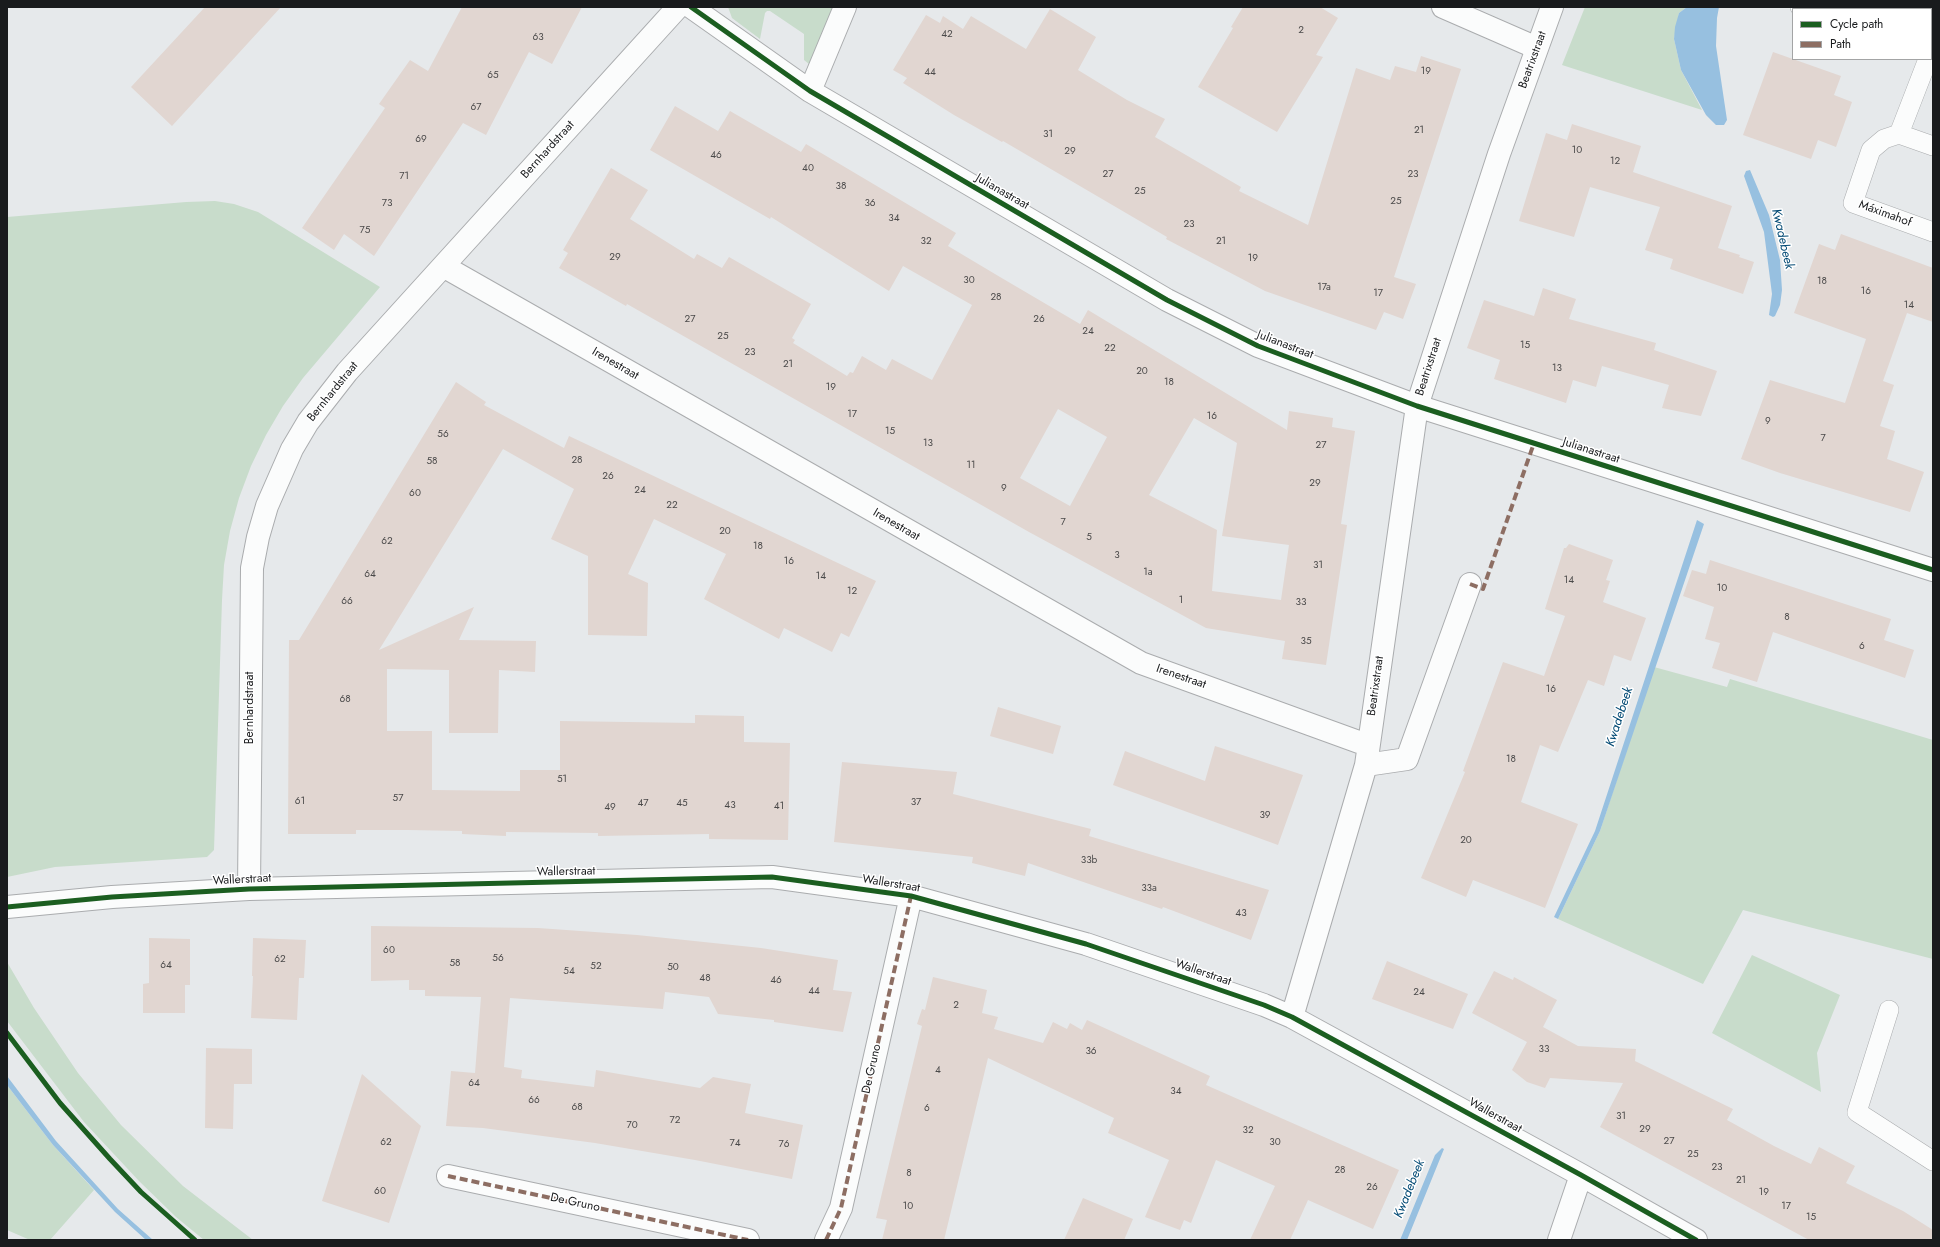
<!DOCTYPE html>
<html>
<head>
<meta charset="utf-8">
<style>
	body { margin:0 }
	#map { position:relative; width:1940px; height:1247px; overflow:hidden; background:#e6e9eb; font-family:Jost,sans-serif }
	canvas { display:block }
	.frame { position:absolute; inset:0; border:8px solid #191b1d; pointer-events:none }
	.legend { position:absolute; left:1792px; top:8px; width:140px; height:52px; box-sizing:border-box; background:#fff; border:1px solid #a3a4a5; margin:0; padding:5px 7px; list-style:none; font-size:12px; color:#191b1d }
	.legend li { display:flex; align-items:center; gap:8px; height:20px }
	.legend b { width:20px; border:1px solid #a3a4a5 }
</style>
</head>
<body>
<div id="map">
<canvas width="1940" height="1247"></canvas>
<div class="frame"></div>
<ul class="legend">
<li><b style="height:5px;background:#1b5e20"></b>Cycle path</li>
<li><b style="height:5px;background:#8d6e63"></b>Path</li>
</ul>
</div>
<script>
const ctx = document.querySelector('canvas').getContext('2d');
ctx.lineJoin = 'round';
function fillPath(path, color) {
  ctx.fillStyle = color;
  ctx.fill(path, 'evenodd');
}
function shape(rows) {
  const path = new Path2D();
  for (const r of rows) {
    path.moveTo(r[0], r[1]);
    for (let i = 2; i < r.length; i += 2) path.lineTo(r[i], r[i + 1]);
  }
  return path;
}
function strokePath(path, color, width, dash) {
  ctx.strokeStyle = color;
  ctx.lineWidth = width;
  ctx.lineCap = dash ? 'butt' : 'round';
  ctx.setLineDash(dash || []);
  ctx.stroke(path);
}
function drawText(font, color, halo, rows, align = 'center') {
  ctx.font = font + ' Jost,sans-serif';
  ctx.lineWidth = 3;
  ctx.setLineDash([]);
  ctx.textBaseline = 'middle';
  ctx.strokeStyle = halo;
  ctx.fillStyle = color;
  for (const [text, x, y, turn = 0] of rows) {
    ctx.save();
    ctx.translate(x, y);
    ctx.rotate((+turn || 0) * Math.PI / 180);
    ctx.textAlign = isNaN(turn) ? turn : align;
    if (halo) ctx.strokeText(text, 0, 0);
    ctx.fillText(text, 0, 0);
    ctx.restore();
  }
}
fillPath(shape([
	[728,7,837,7,813,63,809,64,804,60,804,34,770,11,767,11,765,13,760,39,732,18],
	[1585,7,1687,7,1679,13,1674,39,1681,70,1702,110,1562,65],
	[215,201,234,204,258,212,380,287,303,378,283,406,266,435,251,466,239,498,230,531,224,565,222,600,214,850,207,857,55,867,7,877,7,217,186,202],
	[1654,667,1727,687,1730,679,1933,740,1933,959,1743,910,1703,984,1558,919,1600,831],
	[1752,955,1840,995,1817,1053,1821,1092,1712,1033],
	[7,962,34,1008,78,1073,121,1125,183,1186,253,1240,204,1240,176,1217,139,1181,84,1122,7,1021],
	[7,1085,53,1145,94,1190,50,1240,30,1240,7,1230]
]), '#c8dccb');
fillPath(shape([
	[1687,7,1719,7,1717,18,1716,46,1727,120,1724,125,1716,125,1706,115,1681,70,1674,39,1675,27,1679,13],
	[1750,170,1769,215,1780,260,1782,290,1780,305,1775,316,1773,317,1769,315,1772,294,1764,232,1744,176,1746,171],
	[1697,520,1704,524,1600,831,1558,919,1554,917,1595,831],
	[7,1076,56,1141,118,1209,153,1240,146,1240,115,1212,53,1145,7,1085],
	[1442,1148,1444,1149,1407,1240,1400,1240,1435,1155]
]), '#97c0e0');
fillPath(shape([
	[205,7,281,7,172,126,131,87],
	[462,7,582,7,552,64,529,52,486,135,463,123,374,256,344,234,334,250,302,228,385,108,379,104,410,60,428,71],
	[1243,7,1320,7,1338,18,1316,55,1323,57,1277,132,1198,87,1233,28,1231,27],
	[1050,9,1096,37,1078,70,1127,100,1165,119,1155,137,1241,187,1239,191,1308,225,1356,68,1390,80,1395,66,1416,72,1421,56,1461,69,1394,277,1416,284,1403,319,1384,312,1376,330,1265,291,1166,239,1167,237,1003,141,1002,142,954,115,903,83,907,78,893,70,926,15,940,23,943,16,963,29,971,16,1026,49],
	[1773,52,1841,76,1834,95,1852,102,1836,147,1818,140,1811,159,1743,135],
	[675,106,718,131,730,111,801,152,806,144,956,233,948,246,1000,277,1080,324,1088,310,1287,430,1289,411,1333,418,1332,427,1355,431,1341,524,1347,525,1326,665,1282,659,1285,641,1206,628,1029,532,627,304,626,306,559,268,568,253,563,250,611,168,648,190,630,219,694,259,697,254,722,268,729,257,811,304,792,338,795,340,793,343,847,376,850,372,853,373,862,356,886,370,892,359,932,380,972,305,903,266,889,291,771,217,770,219,650,150],
	[1058,409,1107,437,1070,506,1020,478],
	[1194,418,1237,443,1222,536,1289,545,1281,600,1212,591,1217,530,1149,495],
	[1572,124,1641,146,1633,172,1732,206,1718,248,1740,255,1739,257,1754,262,1743,294,1670,269,1673,259,1645,250,1660,207,1590,187,1574,237,1519,221,1546,133,1567,140],
	[1841,234,1933,268,1933,322,1907,313,1883,381,1894,385,1880,426,1895,431,1887,459,1924,472,1910,512,1780,473,1741,459,1770,380,1845,403,1866,339,1794,313,1819,244,1835,250],
	[1543,288,1576,299,1569,319,1656,343,1654,350,1717,371,1701,416,1662,408,1669,385,1602,366,1596,387,1573,380,1566,403,1494,379,1500,360,1467,348,1484,300,1534,316],
	[456,382,486,402,484,405,564,448,569,436,876,581,849,637,841,633,832,652,784,628,779,639,704,599,726,554,654,519,628,574,648,583,647,636,588,635,588,556,551,539,574,489,503,449,379,650,474,607,459,640,536,641,535,672,499,670,498,733,449,733,449,670,387,669,387,731,432,731,432,790,520,791,520,770,560,770,560,721,695,723,695,715,744,716,744,742,790,743,788,840,709,839,709,834,598,836,598,833,506,832,506,836,462,834,462,831,408,830,356,830,356,834,288,834,289,640,299,640],
	[1569,544,1613,560,1606,580,1610,581,1603,602,1646,618,1631,661,1614,655,1604,686,1588,680,1558,752,1540,745,1521,802,1578,824,1545,908,1473,880,1466,897,1421,878,1465,772,1463,771,1503,662,1544,676,1565,616,1545,609,1564,548,1566,548],
	[1710,560,1891,619,1884,640,1914,650,1905,678,1773,632,1757,682,1712,668,1720,643,1705,639,1714,607,1683,596,1692,570,1706,574],
	[998,707,1061,726,1053,754,990,736],
	[1215,746,1303,775,1278,845,1113,785,1125,751,1205,781],
	[842,762,957,772,953,794,1091,829,1089,836,1269,890,1251,940,1163,907,1162,909,1028,863,1025,876,972,863,973,857,834,842],
	[371,926,538,928,637,935,761,948,838,960,833,990,852,992,843,1032,774,1022,774,1020,718,1014,709,997,665,992,663,1009,510,998,504,1067,522,1070,521,1078,594,1087,596,1070,700,1088,713,1077,751,1084,745,1113,803,1125,792,1179,695,1160,595,1143,483,1128,446,1126,451,1071,475,1073,481,997,425,996,425,990,409,990,409,980,371,981],
	[149,938,190,939,190,985,185,985,185,1013,143,1013,143,984,149,983],
	[253,938,306,940,304,978,299,978,297,1020,251,1018,253,976,252,976],
	[1387,961,1468,994,1453,1029,1372,999],
	[1494,971,1513,980,1514,977,1557,1000,1543,1027,1578,1046,1636,1049,1635,1061,1733,1109,1727,1120,1774,1146,1811,1164,1819,1147,1855,1166,1846,1183,1903,1211,1933,1230,1933,1240,1809,1240,1600,1127,1623,1083,1550,1078,1545,1088,1527,1082,1512,1070,1527,1042,1472,1013],
	[933,977,987,990,982,1013,998,1017,994,1029,1043,1043,1053,1022,1067,1029,1070,1023,1082,1030,1087,1020,1210,1076,1206,1085,1399,1170,1373,1229,1308,1200,1290,1240,1250,1240,1275,1186,1216,1160,1191,1223,1184,1220,1180,1230,1145,1217,1169,1160,1108,1133,1114,1118,988,1058,944,1240,882,1240,887,1220,876,1218,922,1026,917,1024,922,1009,925,1010],
	[206,1048,252,1049,252,1084,234,1084,233,1129,205,1128],
	[362,1074,421,1126,389,1223,322,1201],
	[1083,1198,1133,1219,1124,1240,1064,1240]
]), '#e1d6d1');
const lane = shape([
	[1800,7,1805,9],
	[1928,59,1899,134,1933,146],
	[1899,134,1884,139,1871,150,1853,203,1933,232],
	[1889,1010,1857,1112,1933,1161]
]);
const street = shape([
	[691,7,810,91,1167,300,1258,346,1417,406,1933,570],
	[1443,7,1537,48],
	[810,91,845,7],
	[443,266,1141,663,1367,745],
	[1366,765,1407,759,1470,584],
	[249,889,252,568,258,537,267,506,292,449,308,422,347,372,678,7],
	[7,907,112,897,249,889,772,877,911,896,1086,944,1264,1005,1292,1017,1581,1175,1696,1240],
	[1292,1017,1366,765,1417,406,1499,154,1552,7],
	[448,1176,748,1240],
	[826,1240,841,1208,911,896],
	[1559,1240,1581,1175]
]);
strokePath(lane, '#aaacae', 20);
strokePath(street, '#aaacae', 24);
strokePath(lane, '#fbfcfc', 19);
strokePath(street, '#fbfcfc', 22);
strokePath(shape([
	[1470,584,1483,589,1534,443],
	[448,1176,748,1240],
	[826,1240,841,1208,911,896]
]), '#8d6e63', 4, [8, 4]);
strokePath(shape([
	[691,7,810,91,1167,300,1258,346,1417,406,1933,570],
	[7,907,112,897,249,889,772,877,911,896,1086,944,1264,1005,1292,1017,1581,1175,1696,1240],
	[7,1033,60,1103,110,1159,141,1192,195,1240]
]), '#1b5e20', 5);
drawText('10px', '#4b4a4a', null, [
	["2",1301,31],
	["42",947,35],
	["63",538,38],
	["19",1426,72],
	["44",930,73],
	["65",493,76],
	["67",476,108],
	["21",1419,131],
	["31",1048,135],
	["69",421,140],
	["10",1577,151],
	["29",1070,152],
	["46",716,156],
	["12",1615,162],
	["40",808,169],
	["27",1108,175],
	["23",1413,175],
	["71",404,177],
	["38",841,187],
	["25",1140,192],
	["25",1396,202],
	["73",387,204],
	["36",870,204],
	["34",894,219],
	["23",1189,225],
	["75",365,231],
	["32",926,242],
	["21",1221,242],
	["29",615,258],
	["19",1253,259],
	["30",969,281],
	["18",1822,282],
	["17a",1324,288],
	["16",1866,292],
	["17",1378,294],
	["28",996,298],
	["14",1909,306],
	["27",690,320],
	["26",1039,320],
	["24",1088,332],
	["25",723,337],
	["15",1525,346],
	["22",1110,349],
	["23",750,353],
	["21",788,365],
	["13",1557,369],
	["20",1142,372],
	["18",1169,383],
	["19",831,388],
	["17",852,415],
	["16",1212,417],
	["9",1768,422],
	["15",890,432],
	["56",443,435],
	["7",1823,439],
	["13",928,444],
	["27",1321,446],
	["28",577,461],
	["58",432,462],
	["11",971,466],
	["26",608,477],
	["29",1315,484],
	["9",1004,489],
	["24",640,491],
	["60",415,494],
	["22",672,506],
	["7",1063,523],
	["20",725,532],
	["5",1089,538],
	["62",387,542],
	["18",758,547],
	["3",1117,556],
	["16",789,562],
	["31",1318,566],
	["1a",1148,573],
	["64",370,575],
	["14",821,577],
	["14",1569,581],
	["10",1722,589],
	["12",852,592],
	["1",1181,601],
	["66",347,602],
	["33",1301,603],
	["8",1787,618],
	["35",1306,642],
	["6",1862,647],
	["16",1551,690],
	["68",345,700],
	["18",1511,760],
	["51",562,780],
	["57",398,799],
	["61",300,802],
	["37",916,803],
	["47",643,804],
	["45",682,804],
	["43",730,806],
	["41",779,807],
	["49",610,808],
	["39",1265,816],
	["20",1466,841],
	["33b",1089,861],
	["33a",1149,889],
	["43",1241,914],
	["60",389,951],
	["56",498,959],
	["62",280,960],
	["58",455,964],
	["64",166,966],
	["52",596,967],
	["50",673,968],
	["54",569,972],
	["48",705,979],
	["46",776,981],
	["44",814,992],
	["24",1419,993],
	["2",956,1006],
	["33",1544,1050],
	["36",1091,1052],
	["4",938,1071],
	["64",474,1084],
	["34",1176,1092],
	["66",534,1101],
	["68",577,1108],
	["6",927,1109],
	["31",1621,1117],
	["72",675,1121],
	["70",632,1126],
	["29",1645,1130],
	["32",1248,1131],
	["27",1669,1142],
	["62",386,1143],
	["30",1275,1143],
	["74",735,1144],
	["76",784,1145],
	["25",1693,1155],
	["23",1717,1168],
	["28",1340,1171],
	["8",909,1174],
	["21",1741,1181],
	["26",1372,1188],
	["60",380,1192],
	["19",1764,1193],
	["10",908,1207],
	["17",1786,1207],
	["15",1811,1218]
]);
drawText('12px', '#191b1d', '#fff', [
	["Beatrixstraat",1533,60,-70],
	["Bernhardstraat",548,150,-48],
	["Julianastraat",1002,192,30],
	["Máximahof",1885,214,20],
	["Julianastraat",1285,345,21],
	["Irenestraat",615,364,30],
	["Beatrixstraat",1429,367,-72],
	["Bernhardstraat",333,392,-51],
	["Julianastraat",1591,451,18],
	["Irenestraat",896,525,30],
	["Irenestraat",1181,677,19],
	["Beatrixstraat",1376,686,-82],
	["Bernhardstraat",250,708,-90],
	["Wallerstraat",566,872,-1],
	["Wallerstraat",242,880,-3],
	["Wallerstraat",891,884,9],
	["Wallerstraat",1203,973,19],
	["De Gruno",872,1069,-77],
	["Wallerstraat",1495,1116,29],
	["De Gruno",575,1203,12]
]);
drawText('italic 13px', '#044b75', '#fff', [
	["Kwadebeek",1782,239,77],
	["Kwadebeek",1620,717,-72],
	["Kwadebeek",1410,1189,-68]
]);
</script>
</body>
</html>
